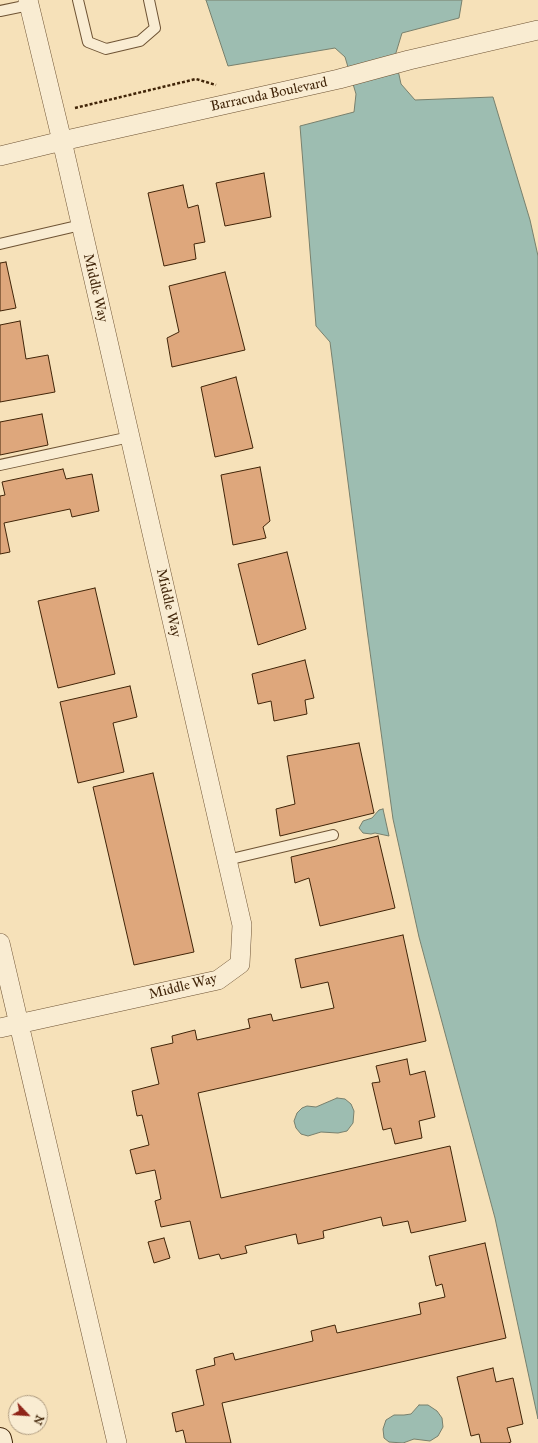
<!DOCTYPE html>
<html>
<head>
<meta charset="utf-8">
<style>
	body { margin:0 }
	#map { position:relative; width:538px; height:1443px; overflow:hidden; background:#f6e1b9; font-family:"IM FELL Great Primer",serif }
	canvas { display:block }
	.north { position:absolute; left:8px; top:1395px; width:40px; height:40px; box-sizing:border-box; background:#f9ecd2; border:1px solid #af9c81; border-radius:50%; rotate:115deg; font-size:11px; font-weight:700; line-height:16px; text-align:center; color:#402408 }
	.north::after { content:''; display:block; margin:auto; width:14px; height:18px; background:#8f2418; clip-path:polygon(50% 0,100% 100%,50% 72%,0 100%) }
</style>
</head>
<body>
<div id="map">
<canvas width="538" height="1443"></canvas>
<div class="north">N</div>
</div>
<script>
const ctx = document.querySelector('canvas').getContext('2d');
ctx.lineJoin = 'round';
function fillPath(path, color) {
  ctx.fillStyle = color;
  ctx.fill(path, 'evenodd');
}
function shape(rows) {
  const path = new Path2D();
  for (const r of rows) {
    path.moveTo(r[0], r[1]);
    for (let i = 2; i < r.length; i += 2) path.lineTo(r[i], r[i + 1]);
  }
  return path;
}
function strokePath(path, color, width, dash) {
  ctx.strokeStyle = color;
  ctx.lineWidth = width;
  ctx.lineCap = dash ? 'butt' : 'round';
  ctx.setLineDash(dash || []);
  ctx.stroke(path);
}
function drawText(font, color, halo, rows, align = 'center') {
  ctx.font = font + ' "IM FELL Great Primer",serif';
  ctx.lineWidth = 3;
  ctx.setLineDash([]);
  ctx.textBaseline = 'middle';
  ctx.strokeStyle = halo;
  ctx.fillStyle = color;
  for (const [text, x, y, turn = 0] of rows) {
    ctx.save();
    ctx.translate(x, y);
    ctx.rotate((+turn || 0) * Math.PI / 180);
    ctx.textAlign = isNaN(turn) ? turn : align;
    if (halo) ctx.strokeText(text, 0, 0);
    ctx.fillText(text, 0, 0);
    ctx.restore();
  }
}
const water = shape([
	[206,0,462,0,459,18,402,33,395,56,401,84,415,100,493,97,530,220,538,256,538,1419,495,1218,419,937,393,819,367,630,330,342,316,326,300,126,354,112,356,94,345,57,335,48,228,66,206,0],
	[383,809,389,836,375,833,371,834,363,833,359,828,363,821,372,818,379,810,383,809],
	[337,1098,345,1099,351,1104,354,1111,353,1123,347,1131,338,1133,321,1132,308,1136,301,1134,296,1128,294,1121,297,1113,302,1108,307,1106,316,1107,337,1098],
	[419,1405,428,1405,437,1411,442,1418,443,1427,438,1436,430,1441,414,1439,403,1443,389,1442,384,1438,383,1429,386,1420,394,1415,404,1415,411,1414,419,1405]
]);
fillPath(water, '#9dbdb1');
strokePath(water, '#78806d', 1);
const building = shape([
	[264,173,271,217,225,226,216,183,264,173],
	[183,185,188,208,198,205,205,242,194,244,196,259,164,266,148,193,183,185],
	[6,262,16,308,0,311,0,263,6,262],
	[225,272,245,350,172,367,167,338,179,332,169,286,225,272],
	[20,321,26,359,48,355,55,392,0,402,0,325,20,321],
	[236,377,253,448,215,457,201,387,236,377],
	[42,414,48,445,0,455,0,422,42,414],
	[260,467,270,521,263,527,266,538,233,545,221,475,260,467],
	[63,469,66,479,92,474,99,511,72,517,70,509,4,523,10,552,0,554,0,496,5,495,2,482,63,469],
	[287,552,306,629,258,645,238,564,287,552],
	[95,588,115,674,58,688,38,601,95,588],
	[305,660,314,698,305,700,307,714,274,721,271,701,258,704,252,674,305,660],
	[130,686,137,717,113,723,124,772,78,783,60,702,130,686],
	[359,743,374,813,280,836,276,809,295,804,287,756,359,743],
	[153,773,194,952,134,965,93,787,153,773],
	[378,836,395,908,320,926,309,878,295,883,291,857,378,836],
	[403,935,426,1041,198,1093,221,1198,450,1146,466,1221,411,1233,408,1221,383,1226,381,1217,323,1231,324,1238,298,1244,296,1234,245,1246,247,1253,221,1259,219,1254,199,1259,190,1221,161,1227,155,1201,161,1199,155,1170,136,1174,130,1150,149,1145,142,1115,137,1116,132,1091,159,1084,151,1048,173,1043,172,1036,195,1030,197,1040,250,1028,248,1019,271,1014,273,1021,334,1008,328,982,301,988,295,959,403,935],
	[407,1059,410,1075,425,1071,435,1117,419,1121,422,1138,395,1144,391,1128,383,1130,372,1083,380,1082,376,1066,407,1059],
	[164,1238,170,1258,154,1263,148,1242,164,1238],
	[485,1243,506,1338,222,1403,231,1443,186,1443,183,1430,176,1432,172,1413,204,1405,196,1370,215,1365,214,1358,233,1353,235,1360,313,1341,311,1331,335,1325,337,1333,421,1314,419,1303,445,1297,442,1284,436,1286,429,1256,485,1243],
	[493,1368,496,1382,513,1378,523,1424,507,1428,511,1442,508,1443,481,1443,479,1434,471,1436,457,1377,493,1368]
]);
fillPath(building, '#dea77c');
strokePath(building, '#402408', 1);
const lane = shape([
	[78,0,88,42,106,49,140,41,155,28,149,0],
	[0,11,29,5],
	[0,244,81,225],
	[0,465,130,437],
	[227,860,333,835]
]);
const street = shape([
	[0,156,62,141,339,79,409,60,538,30],
	[0,943,117,1443],
	[0,1028,218,980,240,964,242,925,62,141,28,0]
]);
const secondary = shape([
	[0,1439,1,1443]
]);
strokePath(lane, '#6e5334', 12);
strokePath(street, '#6e5334', 20);
strokePath(secondary, '#402408', 24);
strokePath(shape([
	[75,108,196,79,216,85]
]), '#402408', 2.5, [3, 2]);
strokePath(lane, '#f9ecd2', 10);
strokePath(street, '#f9ecd2', 19);
strokePath(secondary, '#f9ecd2', 22);
drawText('14px', '#402408', '#f9ecd2', [
	["Barracuda Boulevard",269,95,-12],
	["Middle Way",95,288,77],
	["Middle Way",168,603,77],
	["Middle Way",183,987,-14]
]);
</script>
</body>
</html>
